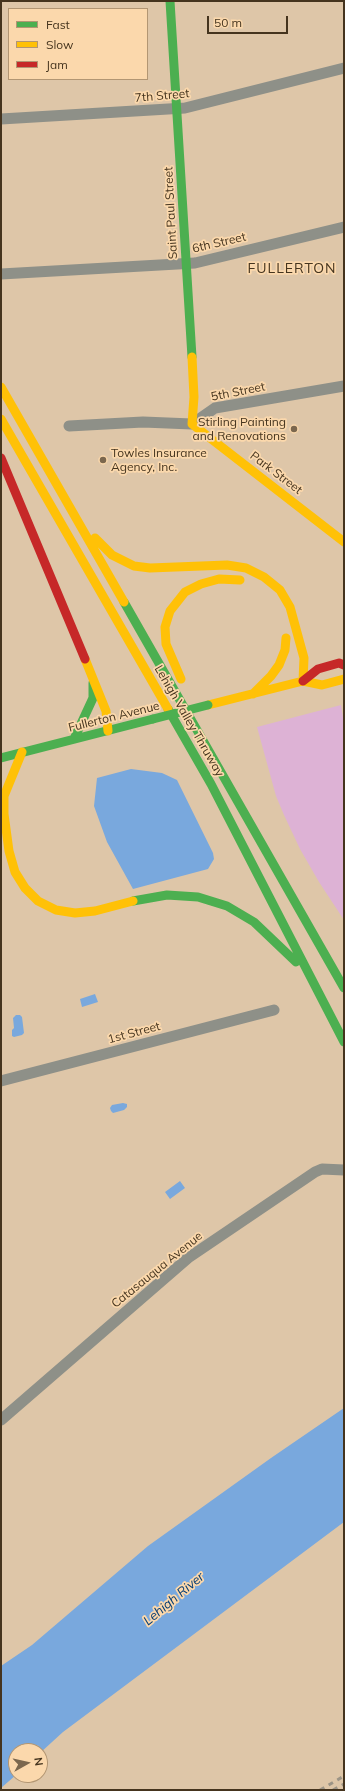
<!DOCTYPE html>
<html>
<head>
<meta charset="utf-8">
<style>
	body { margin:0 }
	#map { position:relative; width:345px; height:1791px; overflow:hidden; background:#dec6a8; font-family:Mulish,sans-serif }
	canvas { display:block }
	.frame { position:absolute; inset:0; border:2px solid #45341e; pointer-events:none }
	.legend { position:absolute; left:8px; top:8px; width:140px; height:72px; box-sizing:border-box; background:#fbd8ac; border:1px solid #b29673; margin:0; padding:5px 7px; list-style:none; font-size:12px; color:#45341e }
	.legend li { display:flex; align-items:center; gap:8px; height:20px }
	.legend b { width:20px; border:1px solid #b29673 }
	.north { position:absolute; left:8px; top:1743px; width:40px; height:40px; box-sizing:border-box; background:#fbd8ac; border:1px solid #b29673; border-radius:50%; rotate:82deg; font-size:11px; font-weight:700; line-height:16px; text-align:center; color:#45341e }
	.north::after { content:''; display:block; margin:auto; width:14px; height:18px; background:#7b674e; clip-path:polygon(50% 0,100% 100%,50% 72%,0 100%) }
	.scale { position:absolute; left:207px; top:16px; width:81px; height:18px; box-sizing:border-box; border:2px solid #45341e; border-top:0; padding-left:5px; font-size:12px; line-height:14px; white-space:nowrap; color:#45341e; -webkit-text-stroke:3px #fbd8ac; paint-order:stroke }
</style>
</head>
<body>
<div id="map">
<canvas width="345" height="1791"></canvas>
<div class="frame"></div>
<ul class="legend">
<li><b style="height:5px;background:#4caf50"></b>Fast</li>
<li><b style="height:5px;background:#ffc107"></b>Slow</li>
<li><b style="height:5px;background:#c62828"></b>Jam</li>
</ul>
<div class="north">N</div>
<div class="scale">50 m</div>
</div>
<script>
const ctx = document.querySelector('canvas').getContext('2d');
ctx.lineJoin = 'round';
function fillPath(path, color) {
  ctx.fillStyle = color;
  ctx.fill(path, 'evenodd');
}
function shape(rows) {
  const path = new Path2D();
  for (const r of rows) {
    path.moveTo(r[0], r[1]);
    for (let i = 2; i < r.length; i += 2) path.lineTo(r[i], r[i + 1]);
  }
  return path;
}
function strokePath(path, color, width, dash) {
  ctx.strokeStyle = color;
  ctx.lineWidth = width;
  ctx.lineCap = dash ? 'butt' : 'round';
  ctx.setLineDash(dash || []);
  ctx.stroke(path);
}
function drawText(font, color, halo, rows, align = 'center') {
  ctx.font = font + ' Mulish,sans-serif';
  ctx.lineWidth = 3.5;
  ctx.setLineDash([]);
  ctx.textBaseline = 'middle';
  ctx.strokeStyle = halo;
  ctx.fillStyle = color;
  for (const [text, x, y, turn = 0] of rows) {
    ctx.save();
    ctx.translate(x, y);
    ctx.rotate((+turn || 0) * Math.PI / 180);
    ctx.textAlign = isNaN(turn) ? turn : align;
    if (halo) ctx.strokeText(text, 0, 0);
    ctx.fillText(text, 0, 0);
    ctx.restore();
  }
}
fillPath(shape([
	[341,705,344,724,344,920,319,882,300,849,284,815,276,796,257,727]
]), '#ddb2d5');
fillPath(shape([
	[131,769,162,773,177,780,213,853,214,859,208,869,133,889,107,842,94,806,97,778],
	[95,994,98,1002,82,1007,80,999],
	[16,1015,20,1015,22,1017,24,1033,22,1035,14,1037,12,1036,12,1030,14,1028,13,1018],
	[123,1103,127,1104,127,1107,124,1110,113,1113,111,1111,110,1108,112,1105],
	[180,1181,185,1188,170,1199,165,1192],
	[344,1408,344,1522,63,1732,40,1753,40,1751,16,1751,16,1775,1,1788,1,1666,32,1645,148,1546,271,1458]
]), '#79a8dd');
strokePath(shape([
	[1,119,185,108,344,68],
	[1,274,195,263,344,227],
	[69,426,143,422,192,424,215,408,344,386],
	[1,1081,274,1010],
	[1,1420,188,1258,315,1172,322,1169,344,1170]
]), '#8e9088', 11);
strokePath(shape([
	[170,1,192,357],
	[124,602,344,988],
	[168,709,211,784,344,1042],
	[74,739,93,698,93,683],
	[1,758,153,719],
	[133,901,167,895,198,897,227,906,254,922,296,962]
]), '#4caf50', 9);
strokePath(shape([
	[192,357,194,397,192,424,344,542],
	[1,387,124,602],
	[1,419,168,709],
	[95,538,112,555,134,566,150,568,227,565,246,568,264,577,280,590,290,607,304,658,303,681],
	[85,659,106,711,108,731],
	[181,679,166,644,165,627,170,611,185,592,201,584,219,579,240,580],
	[253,694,271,676,279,665,285,650,286,638],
	[208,705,303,681,322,685,344,679],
	[22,752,4,796,4,814,9,851,15,872,25,888,38,901,56,910,75,913,95,911,133,901]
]), '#ffc107', 9);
strokePath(shape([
	[1,458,85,659],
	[303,681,318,669,339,663,344,665]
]), '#c62828', 9);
strokePath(shape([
	[320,1790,344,1776],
	[333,1790,344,1784]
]), '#9c9486', 3, [5, 5]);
strokePath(shape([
	[153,719,208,705]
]), '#4caf50', 9);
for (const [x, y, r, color] of [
	[294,429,4,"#7b674e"],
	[103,460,4,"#7b674e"]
]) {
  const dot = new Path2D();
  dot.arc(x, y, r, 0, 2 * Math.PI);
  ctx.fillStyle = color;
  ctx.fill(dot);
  strokePath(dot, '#fbd8ac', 1.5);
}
drawText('12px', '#45341e', '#fbd8ac', [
	["7th Street",162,96,-5],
	["Saint Paul Street",171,213,-93],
	["6th Street",219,243,-13],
	["5th Street",238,392,-11],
	["Park Street",276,473,37],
	["Fullerton Avenue",114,717,-14],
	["Lehigh Valley Thruway",189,721,60],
	["1st Street",134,1033,-15],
	["Catasauqua Avenue",157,1270,-39]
]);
drawText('12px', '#45341e', '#fbd8ac', [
	["Stirling Painting",286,422],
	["and Renovations",286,436],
	["Towles Insurance",111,453,"left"],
	["Agency, Inc.",111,467,"left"]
], 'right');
drawText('italic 13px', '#043c74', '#fbd8ac', [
	["Lehigh River",174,1599,-40]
]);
ctx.letterSpacing = '1px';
drawText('14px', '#45341e', '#fbd8ac', [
	["FULLERTON",292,269]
]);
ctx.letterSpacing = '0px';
</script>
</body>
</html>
